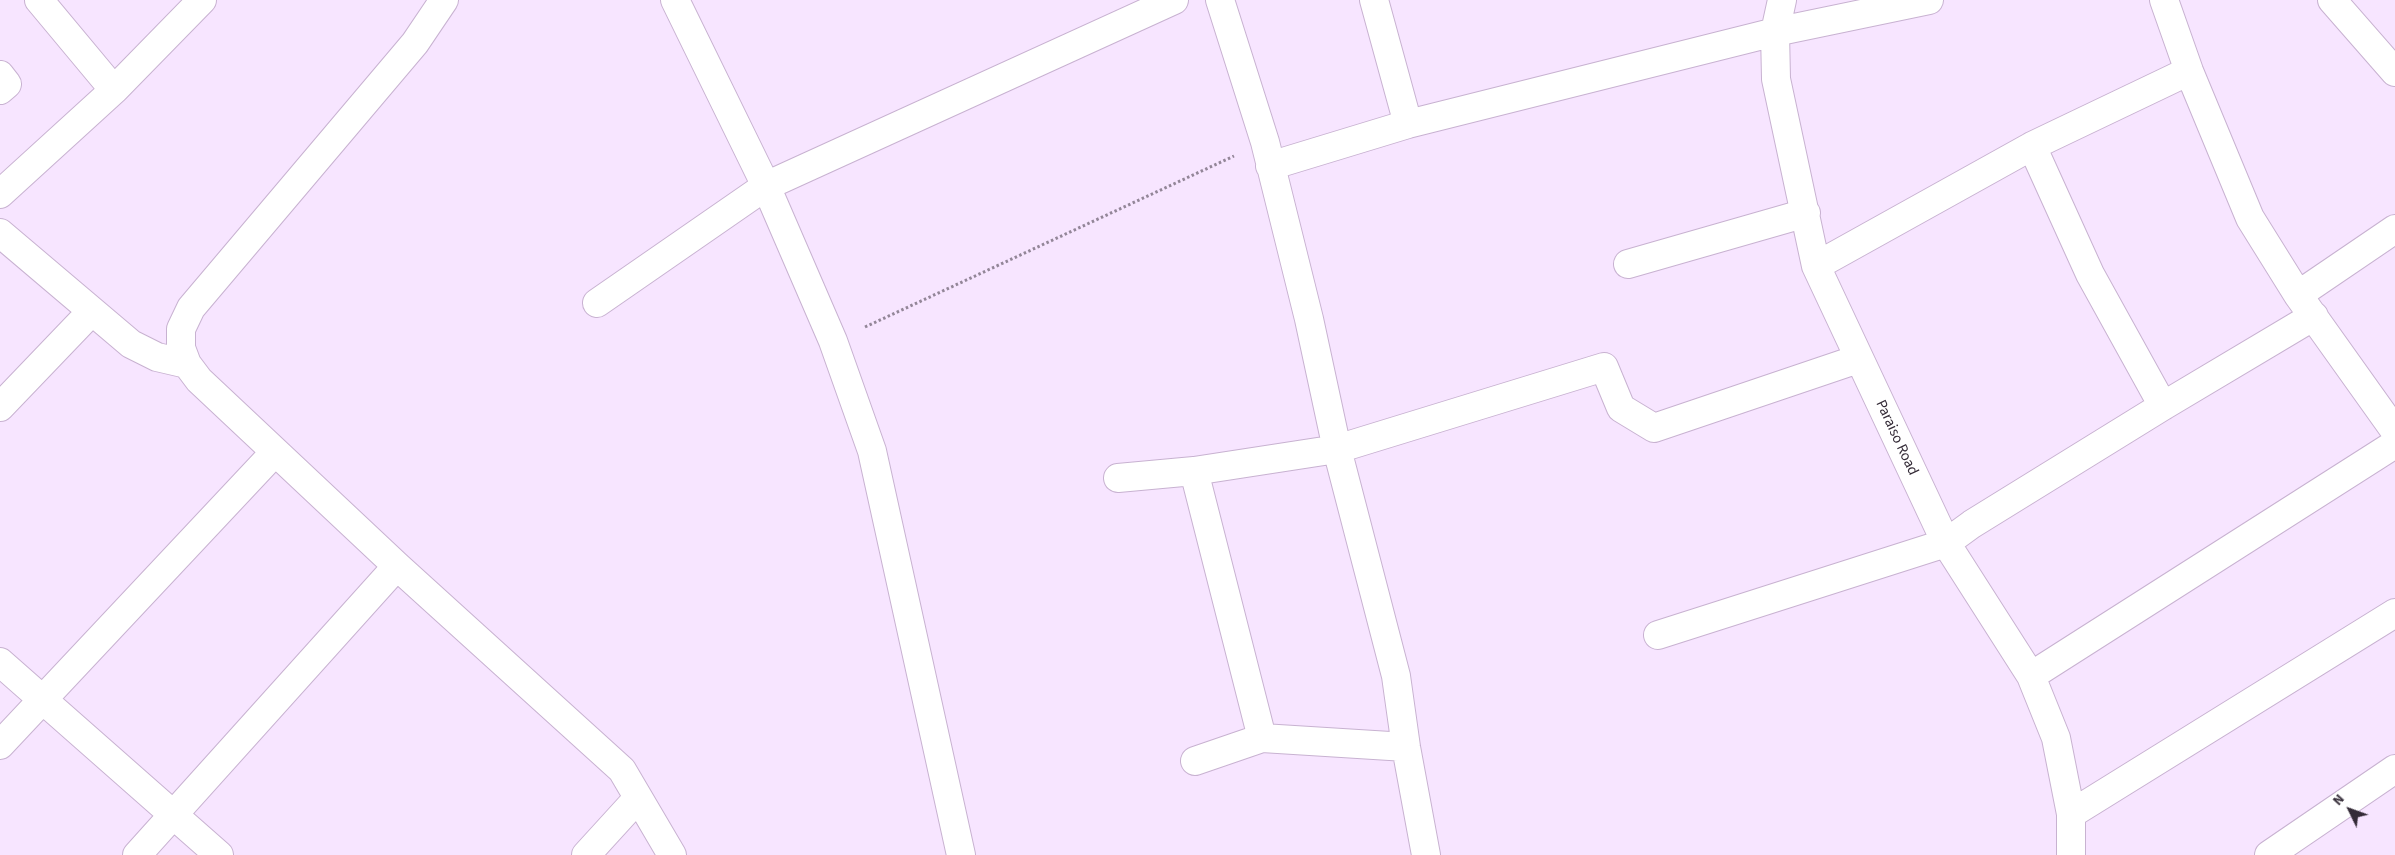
<!DOCTYPE html>
<html>
<head>
<meta charset="utf-8">
<style>
	body { margin:0 }
	#map { position:relative; width:2395px; height:855px; overflow:hidden; background:#f7e5ff; font-family:"Source Sans 3",sans-serif }
	canvas { display:block }
	.north { position:absolute; left:2325px; top:785px; width:50px; height:50px; -webkit-text-stroke:4px #fff; paint-order:stroke; rotate:312deg; font-size:14px; font-weight:700; line-height:20px; text-align:center; color:#342b37 }
	.north::after { content:''; display:block; margin:auto; width:18px; height:22px; background:#342b37; clip-path:polygon(50% 0,100% 100%,50% 72%,0 100%) }
</style>
</head>
<body>
<div id="map">
<canvas width="2395" height="855"></canvas>
<div class="north">N</div>
</div>
<script>
const ctx = document.querySelector('canvas').getContext('2d');
ctx.lineJoin = 'round';
function shape(rows) {
  const path = new Path2D();
  for (const r of rows) {
    path.moveTo(r[0], r[1]);
    for (let i = 2; i < r.length; i += 2) path.lineTo(r[i], r[i + 1]);
  }
  return path;
}
function strokePath(path, color, width, dash) {
  ctx.strokeStyle = color;
  ctx.lineWidth = width;
  ctx.lineCap = dash ? 'butt' : 'round';
  ctx.setLineDash(dash || []);
  ctx.stroke(path);
}
function drawText(font, color, halo, rows, align = 'center') {
  ctx.font = font + ' "Source Sans 3",sans-serif';
  ctx.lineWidth = 4.5;
  ctx.setLineDash([]);
  ctx.textBaseline = 'middle';
  ctx.strokeStyle = halo;
  ctx.fillStyle = color;
  for (const [text, x, y, turn = 0] of rows) {
    ctx.save();
    ctx.translate(x, y);
    ctx.rotate((+turn || 0) * Math.PI / 180);
    ctx.textAlign = isNaN(turn) ? turn : align;
    if (halo) ctx.strokeText(text, 0, 0);
    ctx.fillText(text, 0, 0);
    ctx.restore();
  }
}
const minor = shape([
	[39,0,114,90],
	[444,0,415,43,191,308,181,329,181,348,187,364,199,380,397,566,622,770,672,855],
	[675,0,766,186,833,341,872,451,961,855],
	[1220,0,1265,142,1309,319,1337,449,1396,676,1406,747,1426,855],
	[1374,0,1408,124],
	[1782,0,1775,32,1776,79,1816,266,1946,543,2031,676,2056,738,2071,814,2071,855],
	[2164,0,2189,71,2250,218,2298,295,2395,431],
	[2332,0,2395,72],
	[0,75,7,84,0,90],
	[2032,146,2090,274,2163,406],
	[1270,166,1408,124,1775,32,1929,0],
	[0,194,114,90,202,0],
	[0,233,131,344,157,357,187,364],
	[1628,264,1806,213],
	[1816,266,2032,146,2189,71],
	[2298,295,2395,229],
	[597,303,766,186,1174,0],
	[0,407,92,311],
	[1194,471,1262,738],
	[1118,478,1194,471,1337,449,1604,367,1621,408,1654,428,1858,359],
	[1658,635,1946,543,1972,524,2163,406,2314,316],
	[0,662,219,855],
	[2031,676,2395,444],
	[0,745,275,452],
	[1195,761,1262,738,1406,747],
	[2071,814,2395,613],
	[137,855,397,566],
	[586,855,638,798],
	[2269,855,2395,769]
]);
strokePath(minor, '#c8b2d1', 30);
strokePath(shape([
	[865,327,1234,156]
]), '#938698', 3, [2.5, 2.5]);
strokePath(minor, '#fff', 28);
drawText('15px', '#342b37', '#fff', [
	["Paraiso Road",1896,438,65]
]);
</script>
</body>
</html>
